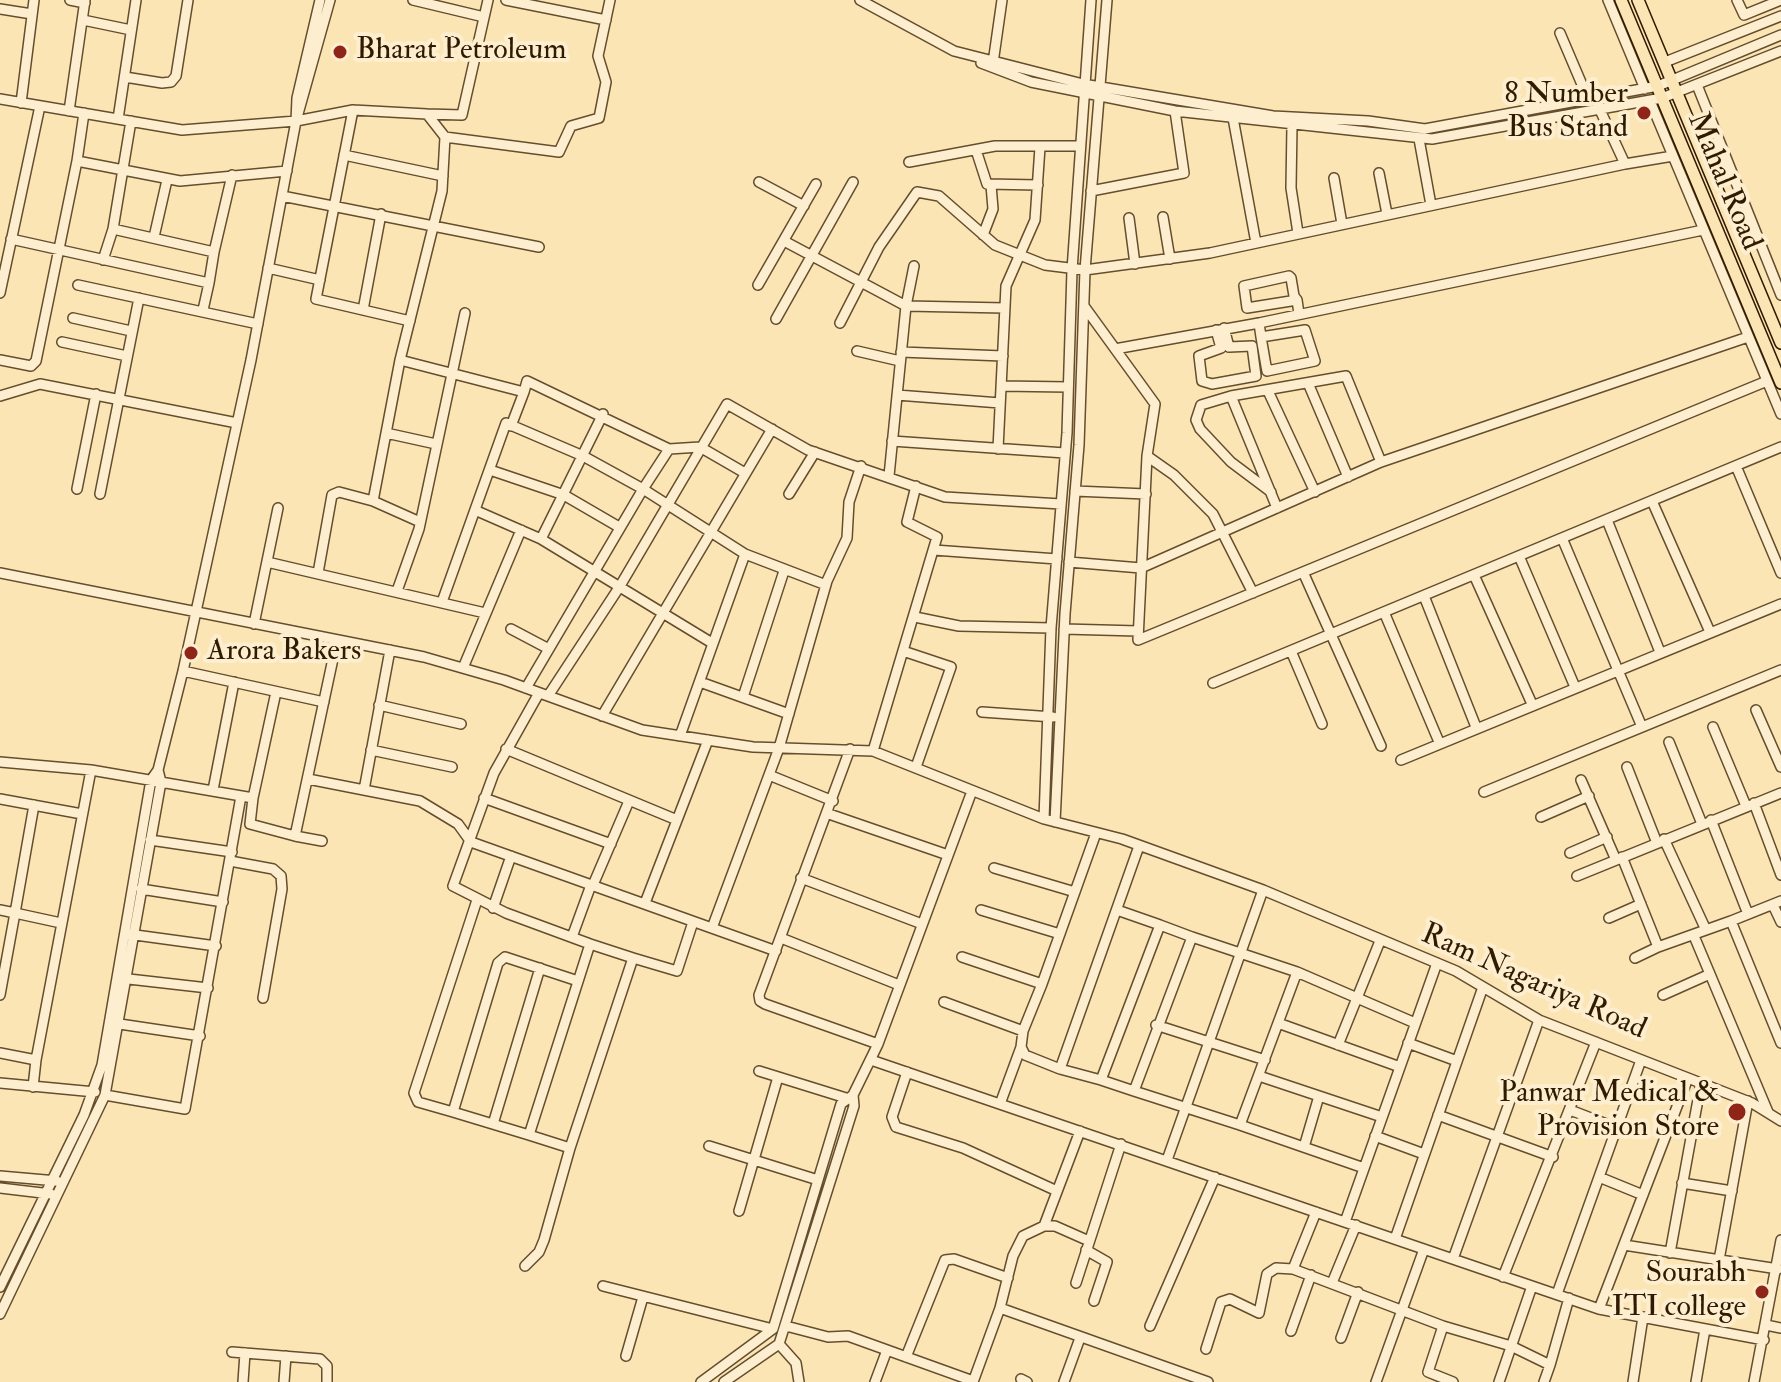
<!DOCTYPE html>
<html>
<head>
<meta charset="utf-8">
<style>
	body { margin:0 }
	canvas { display:block; background:#fce5b5 }
</style>
</head>
<body>
<canvas width="1781" height="1382"></canvas>
<script>
const ctx = document.querySelector('canvas').getContext('2d');
ctx.lineJoin = 'round';
function shape(rows) {
  const path = new Path2D();
  for (const r of rows) {
    path.moveTo(r[0], r[1]);
    for (let i = 2; i < r.length; i += 2) path.lineTo(r[i], r[i + 1]);
  }
  return path;
}
function strokePath(path, color, width, dash) {
  ctx.strokeStyle = color;
  ctx.lineWidth = width;
  ctx.lineCap = dash ? 'butt' : 'round';
  ctx.setLineDash(dash || []);
  ctx.stroke(path);
}
function drawText(font, color, halo, rows, align = 'center') {
  ctx.font = font + ' "IM FELL Double Pica",serif';
  ctx.lineWidth = 8;
  ctx.setLineDash([]);
  ctx.textBaseline = 'middle';
  ctx.strokeStyle = halo;
  ctx.fillStyle = color;
  for (const [text, x, y, turn = 0] of rows) {
    ctx.save();
    ctx.translate(x, y);
    ctx.rotate((+turn || 0) * Math.PI / 180);
    ctx.textAlign = isNaN(turn) ? turn : align;
    if (halo) ctx.strokeText(text, 0, 0);
    ctx.fillText(text, 0, 0);
    ctx.restore();
  }
}
const minor = shape([
	[70,0,85,3],
	[413,0,484,17],
	[506,0,606,20],
	[860,0,954,51,1083,84,1273,116,1368,121,1425,129,1658,86,1781,35],
	[1608,0,1645,89],
	[1737,0,1744,15,1781,0],
	[0,9,32,14],
	[83,20,131,30],
	[1560,33,1589,101],
	[1665,62,1781,16],
	[981,63,1031,82,1175,111,1432,139,1662,98,1781,51],
	[993,63,1002,0],
	[125,77,162,83,171,82,176,76,188,0],
	[1697,85,1781,295],
	[0,99,182,130,296,121,353,110,427,114,445,137,442,191,400,360,373,501],
	[1650,101,1781,414],
	[21,103,34,0],
	[353,110,316,299,410,321],
	[69,111,85,0],
	[84,113,77,161,180,181,287,171],
	[427,114,462,115,488,0],
	[1233,118,1256,243],
	[118,119,136,0],
	[131,121,113,229,214,252,232,175],
	[296,121,297,98,320,0],
	[1292,125,1291,188,1298,233],
	[445,137,559,152,571,126,599,118,606,82,598,56,610,0],
	[1419,139,1431,205],
	[976,150,987,184,1038,185],
	[344,155,443,176],
	[909,162,995,146,1079,146],
	[1625,164,1673,156],
	[1379,173,1387,214],
	[1334,178,1342,224],
	[759,182,804,206],
	[1091,191,1184,173,1175,111],
	[282,196,539,247],
	[1163,217,1170,259],
	[1129,218,1135,264],
	[983,235,993,209,991,185],
	[154,237,167,180],
	[11,239,209,283,214,252],
	[784,241,906,306,889,476],
	[103,260,113,229],
	[914,266,906,306,1005,308],
	[268,268,320,280],
	[78,285,258,324],
	[758,285,816,184],
	[0,293,40,106],
	[1297,300,1247,308,1244,286,1289,276,1291,278,1294,296,1297,300,1299,314],
	[1084,306,1155,404,1147,456,1138,640,1767,381],
	[203,310,209,283],
	[363,310,381,214],
	[73,318,131,331],
	[776,319,853,182],
	[840,323,879,247,917,192,939,196,995,245,1045,265,1085,270,1210,253,1625,164,1600,110],
	[1259,323,1261,337,1266,366,1267,371,1315,361,1305,330,1261,337],
	[1216,330,1221,348,1199,356,1202,381,1212,384,1256,376,1252,346,1229,347,1224,328],
	[62,342,127,356],
	[1115,349,1259,323,1703,230],
	[857,351,900,361],
	[901,352,1003,356],
	[0,360,31,366,36,361,77,161],
	[400,360,524,392,511,426],
	[1308,383,1348,477],
	[1001,386,1068,387],
	[1268,391,1315,492],
	[524,392,527,381,669,449,700,447,745,473],
	[897,395,1000,403],
	[0,396,40,384,237,423],
	[1231,396,1277,508],
	[386,433,436,444],
	[892,441,1065,453],
	[669,449,643,489,745,554,826,585],
	[998,449,1006,286,1035,220,1040,147],
	[1147,456,1174,475,1213,514,1253,593],
	[1736,466,1781,573],
	[490,470,564,495,619,527],
	[77,489,96,394],
	[1075,491,1146,494],
	[1271,492,1231,462,1200,429,1196,420,1201,405,1231,396,1346,376,1381,462],
	[100,494,139,298],
	[789,494,815,452],
	[1652,501,1710,632],
	[477,511,541,539,712,643],
	[1607,520,1660,652],
	[1562,538,1642,727],
	[541,539,603,414],
	[934,550,1057,559],
	[1519,556,1575,687],
	[267,562,485,613],
	[1069,562,1141,568,1381,462,1748,337],
	[1303,572,1381,746],
	[0,573,424,657,504,680,642,730,753,747,873,751,1044,819,1122,839,1263,890,1456,971,1539,1020,1752,1103,1781,1121],
	[318,573,332,495,339,492,373,501,420,522],
	[1474,575,1532,704],
	[397,591,419,529,465,313],
	[1424,596,1476,727],
	[442,602,506,423,583,456,643,489,526,688],
	[1384,612,1439,742],
	[915,617,959,626,1051,628],
	[254,624,278,508],
	[511,629,547,648],
	[1064,629,1138,631],
	[903,651,951,667,916,767],
	[1291,651,1322,724],
	[463,668,521,530],
	[183,671,324,702],
	[700,682,789,714],
	[1213,683,1781,447],
	[539,693,494,773,453,886,506,913,590,944],
	[548,696,620,586,727,404,808,450,945,497,1061,504],
	[743,697,784,571],
	[379,705,461,724],
	[1756,710,1781,767],
	[982,712,1053,717],
	[602,716,772,429],
	[1713,727,1746,806],
	[680,736,745,554],
	[1669,742,1702,824],
	[506,749,677,820],
	[850,749,759,995,760,1001,765,1004,878,1044],
	[371,750,452,767],
	[873,751,937,537,907,522,916,486],
	[1401,760,1781,604],
	[0,762,91,770,253,798,250,824,295,836,337,640],
	[1627,767,1657,843],
	[769,775,833,801],
	[308,779,420,801,458,824,471,842,776,951],
	[1581,780,1616,860],
	[213,790,234,682],
	[364,790,390,650],
	[1484,792,1781,670],
	[253,798,276,692],
	[484,798,611,844],
	[0,799,82,814],
	[1754,803,1781,875],
	[829,814,948,855],
	[1541,817,1589,796],
	[1044,819,1051,628,1067,433,1072,270,1091,0],
	[1711,820,1748,914],
	[1055,822,1065,614,1079,445,1085,270,1107,0],
	[295,836,322,841],
	[1664,839,1706,930],
	[150,840,232,852],
	[1570,853,1607,837],
	[1622,857,1658,947,1731,921],
	[230,861,273,869,281,876,282,889,263,998],
	[994,868,1075,892],
	[1577,876,1781,793],
	[801,878,922,924],
	[593,885,629,801],
	[141,889,223,902],
	[1781,901,1731,921,1781,1043],
	[645,903,708,740],
	[1773,905,1781,922],
	[493,908,511,856],
	[0,910,15,913,34,805],
	[981,910,1060,934],
	[1117,910,1160,925],
	[1609,918,1641,904],
	[712,928,779,748,827,581,847,538,849,502,861,466],
	[128,934,216,946],
	[1694,936,1768,1112],
	[572,937,591,885],
	[1192,937,1297,972],
	[781,938,899,985],
	[962,957,1042,984,1096,833],
	[633,958,590,944,529,1135,570,1148,633,958,677,971,693,922],
	[1635,958,1658,947],
	[120,978,208,988],
	[1042,984,1023,1031,1021,1047,1025,1055,1060,1069],
	[0,995,15,913,61,923],
	[1663,995,1710,974],
	[944,1002,1023,1031],
	[113,1023,200,1036],
	[1278,1023,1400,1067],
	[1156,1025,1265,1060],
	[1408,1043,1457,1061],
	[1338,1045,1380,941],
	[0,1053,36,1060,91,770],
	[871,1060,1599,1309,1764,1340],
	[759,1071,846,1098],
	[907,1072,892,1117,896,1127,963,1148,1057,1191],
	[1259,1076,1382,1117],
	[1101,1080,1060,1069,1139,846],
	[0,1083,95,1092],
	[33,1087,36,1060],
	[1134,1091,1192,937,1160,925,1101,1080,1134,1091,1240,1125],
	[105,1095,185,1109,241,796],
	[1000,1104,1021,1047],
	[1570,1110,1617,1128],
	[453,1112,418,1102,414,1093,477,900],
	[1438,1115,1553,1157],
	[493,1124,540,968],
	[529,1135,453,1112,498,963,505,957,578,981],
	[1375,1136,1424,1154],
	[709,1146,818,1180],
	[1304,1147,1319,1096],
	[1167,1160,1263,890],
	[1364,1168,1240,1125,1297,972,1415,1023],
	[0,1176,57,1181],
	[1599,1177,1643,1195],
	[1682,1183,1732,1191],
	[0,1188,51,1194],
	[739,1211,778,1077],
	[1316,1212,1293,1269,1443,1326,1511,1346,1550,1365,1569,1298],
	[1345,1222,1437,963],
	[1044,1226,1080,1131],
	[1395,1239,1483,987],
	[1089,1241,1055,1226,1044,1226,1023,1236,1013,1256,1000,1308,1208,1382],
	[1624,1245,1778,1269],
	[1086,1250,1107,1262,1094,1301],
	[1670,1253,1701,1083],
	[1453,1259,1539,1020],
	[1719,1260,1748,1101],
	[525,1266,539,1252,544,1240,570,1148],
	[1503,1277,1596,1042],
	[1076,1283,1121,1144],
	[1332,1283,1356,1225],
	[603,1286,773,1329],
	[0,1287,84,1115,102,1065,151,780,158,770,183,671,251,360,296,121,330,0],
	[1557,1294,1641,1060],
	[1599,1309,1688,1078],
	[0,1314,105,1095,161,782,158,770],
	[1766,1325,1781,1328],
	[786,1326,828,1337,848,1336,973,1381],
	[1150,1326,1215,1177],
	[1443,1326,1428,1372,1453,1382],
	[1291,1331,1311,1275],
	[1341,1338,1358,1292],
	[779,1344,796,1363,799,1382],
	[1206,1349,1221,1302,1230,1299,1259,1313,1267,1274,1276,1268,1293,1269],
	[232,1352,320,1359,327,1366,327,1382],
	[626,1356,643,1297],
	[906,1357,945,1260,954,1259,1008,1278],
	[1021,1379,1027,1382],
	[243,1382,245,1353],
	[284,1382,286,1356],
	[701,1382,773,1329,841,1104,853,1095,878,1044,972,791],
	[724,1382,779,1344,854,1106,853,1095],
	[875,1382,887,1350],
	[973,1382,1000,1308],
	[1064,1382,1080,1338],
	[1376,1382,1424,1249],
	[1499,1382,1532,1286],
	[1544,1382,1550,1365],
	[1633,1382,1643,1317],
	[1696,1382,1705,1329],
	[1754,1382,1781,1240]
]);
const major = shape([
	[1621,0,1781,383],
	[1638,0,1781,343]
]);
strokePath(minor, '#644e2d', 12);
strokePath(major, '#311b00', 14);
strokePath(minor, '#fdeecf', 9);
strokePath(major, '#fce5b5', 11);
for (const [x, y, r, color] of [
	[340,52,8,"#8f2418"],
	[1644,113,8,"#8f2418"],
	[191,653,8,"#8f2418"],
	[1737,1112,10,"#8f2418"],
	[1762,1292,8,"#8f2418"]
]) {
  const dot = new Path2D();
  dot.arc(x, y, r, 0, 2 * Math.PI);
  ctx.fillStyle = color;
  ctx.fill(dot);
  strokePath(dot, '#fdeecf', 3);
}
drawText('30px', '#311b00', '#fdeecf', [
	["Bharat Petroleum",356,52,"left"],
	["8 Number",1628,96],
	["Bus Stand",1628,130],
	["Arora Bakers",207,653,"left"],
	["Panwar Medical &",1719,1095],
	["Provision Store",1719,1129],
	["Sourabh",1746,1275],
	["ITI college",1746,1309]
], 'right');
drawText('30px', '#311b00', '#fdeecf', [
	["Mahal Road",1723,182,67],
	["Ram Nagariya Road",1533,983,24]
]);
</script>
</body>
</html>
